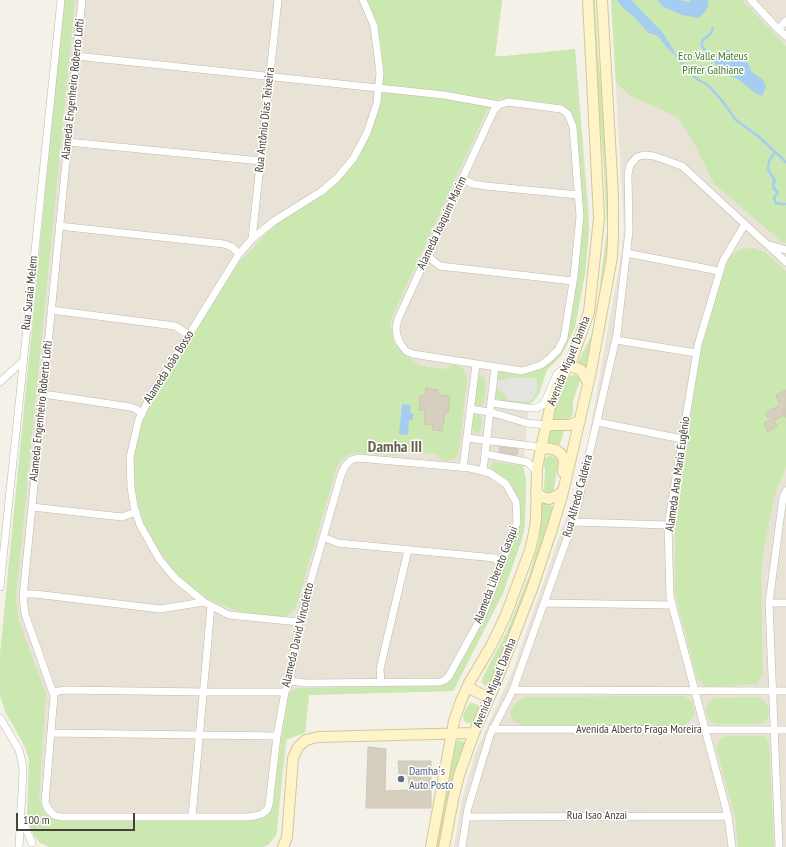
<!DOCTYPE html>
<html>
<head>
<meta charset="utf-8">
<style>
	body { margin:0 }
	#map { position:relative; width:786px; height:847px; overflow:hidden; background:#f4f1e8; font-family:"PT Sans Narrow",sans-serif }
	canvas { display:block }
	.scale { position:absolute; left:16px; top:813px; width:119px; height:18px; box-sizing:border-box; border:2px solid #484237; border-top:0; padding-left:5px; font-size:12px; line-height:14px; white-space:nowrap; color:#484237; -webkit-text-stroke:3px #fff; paint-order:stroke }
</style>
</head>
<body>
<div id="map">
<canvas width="786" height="847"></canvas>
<div class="scale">100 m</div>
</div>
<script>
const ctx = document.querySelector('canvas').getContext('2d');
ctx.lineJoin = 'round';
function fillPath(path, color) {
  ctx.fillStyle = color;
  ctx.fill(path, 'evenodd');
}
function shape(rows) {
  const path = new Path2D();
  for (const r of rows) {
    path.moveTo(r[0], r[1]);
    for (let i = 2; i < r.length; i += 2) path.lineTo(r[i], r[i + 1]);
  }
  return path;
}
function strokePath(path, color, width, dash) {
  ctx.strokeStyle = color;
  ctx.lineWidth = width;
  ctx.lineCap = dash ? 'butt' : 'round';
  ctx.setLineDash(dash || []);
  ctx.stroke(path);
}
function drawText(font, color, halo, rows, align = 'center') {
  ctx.font = font + ' "PT Sans Narrow",sans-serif';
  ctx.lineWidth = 3;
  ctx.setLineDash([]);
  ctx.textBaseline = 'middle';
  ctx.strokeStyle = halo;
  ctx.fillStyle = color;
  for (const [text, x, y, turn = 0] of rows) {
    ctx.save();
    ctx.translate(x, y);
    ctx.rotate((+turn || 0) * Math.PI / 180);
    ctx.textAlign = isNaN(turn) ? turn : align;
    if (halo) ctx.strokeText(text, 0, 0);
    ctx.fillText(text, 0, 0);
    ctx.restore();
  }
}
fillPath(shape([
	[64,0,502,0,495,56,506,56,575,49,589,211,589,230,585,274,575,327,573,333,561,356,547,370,535,399,529,403,523,469,526,480,524,533,503,593,453,691,309,695,305,733,287,740,277,829,276,835,268,845,263,847,49,847,39,842,35,837,27,821,29,760,25,747,5,711,0,695,0,655],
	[611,0,786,0,786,847,454,847,462,799,476,751,513,670,577,486,587,449,621,255,624,229]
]), '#e8e3d6');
fillPath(shape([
	[64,0,75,0,16,598,19,621,46,694,39,797,43,810,47,815,55,820,64,821,249,820,262,817,272,803,288,697,291,691,299,688,436,686,447,682,489,605,518,523,517,497,514,491,505,479,492,469,490,465,494,462,523,466,524,470,526,480,525,524,522,539,503,593,453,691,309,695,305,733,287,739,285,741,277,829,276,835,268,845,262,847,49,847,39,842,35,837,27,821,29,760,25,747,5,711,0,695,0,655],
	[367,0,502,0,495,56,506,56,575,49,589,230,585,274,575,327,561,356,547,370,539,394,535,399,529,405,500,400,496,396,496,391,499,389,500,392,503,393,501,388,502,382,506,379,501,380,498,379,497,376,498,372,502,371,522,374,530,373,546,365,555,358,577,280,580,254,582,216,576,125,572,114,567,108,560,104,510,98,499,99,493,104,487,110,392,317,390,324,394,343,399,349,420,366,445,369,452,365,457,365,462,368,465,372,467,378,459,453,454,459,446,462,442,460,436,454,406,451,395,456,357,453,350,454,345,457,339,463,336,469,296,608,289,614,282,617,272,617,244,613,216,603,194,590,177,575,153,542,144,524,134,489,133,458,137,439,139,427,153,397,236,266,268,232,287,217,326,191,358,155,373,126,378,111,383,73,380,38,373,14],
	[591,0,595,0,598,54,609,169,609,259,587,372,578,364,578,362,591,336,597,308,607,230,604,169,594,54],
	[611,0,742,0,786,46,786,243,782,242,714,184,692,139,677,117,629,95,616,82],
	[754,248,765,252,786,271,786,467,774,497,764,549,761,575,763,674,757,684,707,687,697,679,675,593,675,512,702,346,723,272,731,255,742,249],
	[575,374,579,378,580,381,573,401,573,413,571,417,566,421,554,420,555,409,563,386,569,377],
	[479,376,483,376,486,380,484,403,481,407,477,406,474,403,478,377],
	[477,414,479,414,482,419,481,430,478,433,473,432,471,429,472,417],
	[553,429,562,429,564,431,559,447,548,445,549,433],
	[549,456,555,457,558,462,554,490,549,494,544,490,545,469,543,463,543,460],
	[544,503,552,506,554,510,550,529,490,687,486,686,482,683,482,679,508,629,530,573,539,540,541,506,542,504],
	[684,696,692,702,695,714,688,723,682,726,521,725,513,721,510,712,515,704,524,697],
	[757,697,765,701,769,710,768,719,762,724,719,724,711,722,706,714,706,709,709,701,714,698],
	[470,703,474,703,481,707,473,723,467,723,464,721,463,717,465,710],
	[729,736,765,736,769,744,774,847,738,847,735,817,716,748,721,738],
	[460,740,464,742,467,745,443,847,437,847,442,807,455,742]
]), '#cce8b1');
fillPath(shape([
	[508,378,535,378,537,382,537,387,536,393,532,400,528,402,508,400,501,388,502,382]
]), '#e5e4e0');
fillPath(shape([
	[617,0,631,0,663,33,679,59,667,48,658,36,649,33,630,13,624,9],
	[657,0,680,0,689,2,691,0,708,0,708,5,706,11,698,18,682,15,663,7],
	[726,50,734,51,748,63,752,72,763,80,766,87,762,96,755,93,738,79,725,73,717,66,713,61,716,56],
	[402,404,411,405,410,413,413,413,413,420,409,420,408,435,399,434]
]), '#a5cdf1');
strokePath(shape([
	[713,28,711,33,702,41,702,46,708,54,711,54,715,59],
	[679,59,690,73,700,81,708,85,723,102,736,120,758,136,786,162],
	[775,152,769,161,768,169,775,181,773,184,774,189,778,192,774,198,776,203,780,204,785,204]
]), '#a5cdf1', 2.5);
const building = shape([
	[426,388,438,390,438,395,450,396,448,412,446,412,446,414,445,414,442,431,432,430,433,425,424,424,425,411,419,410,420,396,425,395,426,388],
	[786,390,786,418,783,411,784,415,775,420,772,416,768,418,765,413,780,405,776,395,786,390],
	[773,418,777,426,768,432,764,423,773,418],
	[500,447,518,449,517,455,499,452,500,447],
	[368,747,386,749,385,791,409,790,408,774,399,774,398,761,431,761,431,808,366,808,368,747]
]);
fillPath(building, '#d6cebe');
strokePath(building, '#d1c6b1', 1);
const street = shape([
	[82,0,23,597,25,614,54,696,45,802,48,809,54,815,61,817,247,817,255,816,262,814,267,810,269,805,277,736,285,692,290,681,299,622,341,475,345,466,351,460,358,458,470,468,490,473,506,484,516,502,517,522,484,612,449,676,445,680,440,682,305,683,290,681],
	[751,0,778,29,786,36],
	[778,29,786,21],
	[76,56,444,95,499,105],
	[508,102,561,109,568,114,573,127,580,216,574,276,564,338,558,350,550,358,541,365,522,371,413,354,406,351,400,343,397,336,396,328,398,319,494,110,499,105,508,102],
	[68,142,261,161],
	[463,179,473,184,486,186,578,195],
	[59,226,224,244,232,247,239,254],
	[252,239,278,0],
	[769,245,786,250],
	[626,253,719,271],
	[428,254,431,259,440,266,573,281],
	[51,310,175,326,189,335],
	[616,340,696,353],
	[0,382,22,362],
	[43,394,130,407,136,409,142,414],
	[491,403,529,408,536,408,544,404,557,374,566,367],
	[470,409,490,412,527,423,546,425],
	[597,422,682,439],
	[467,438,540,447],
	[485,454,527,462,533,467,537,474],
	[463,468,476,364],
	[483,471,495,367],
	[32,507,122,517,136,512],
	[573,522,668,525],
	[323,537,338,543,495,558,501,565],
	[0,587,61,0],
	[23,594,35,594,160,609,204,602],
	[544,603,672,605],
	[769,603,786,603],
	[299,622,229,615,204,602,175,578,160,560,140,525,134,507,131,487,130,457,139,419,153,391,189,335,239,254,252,239,274,221,322,191,337,178,353,159,367,133,377,103,380,73,374,26,363,0],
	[381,682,380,669,408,550],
	[513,690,786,691],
	[53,692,66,690,203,692,285,692],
	[0,718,19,750,22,762,23,772,19,847],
	[492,729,786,730],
	[51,733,277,736],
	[192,817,211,606],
	[466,817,728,816],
	[22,820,32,843],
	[462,847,468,808,490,735,513,690,575,516,617,334,629,231,628,174,630,165,637,157,644,155,654,156,682,166,786,262],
	[732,847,728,816,670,597,668,525,698,345,723,261,745,224],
	[779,847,769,603,783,497,786,491]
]);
const secondary = shape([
	[568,365,581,370,588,383],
	[546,425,570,425,580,421],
	[540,447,556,450,561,454,564,460,563,472],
	[536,491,542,497,549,499,558,495,563,491],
	[467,687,489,698],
	[283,847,287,837,293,758,298,747,306,740,318,737,474,733],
	[431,847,454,721,461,701,469,683,491,646,506,615,530,550,534,533,536,520,537,467,551,403,556,387,572,359,589,312,599,218,588,0],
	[444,847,453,800,459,775,474,733,496,682,532,589,551,532,562,496,590,376,612,257,613,238,613,195,602,0]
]);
strokePath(street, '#c0baab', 8);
strokePath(secondary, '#d4c798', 12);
strokePath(street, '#fff', 7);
strokePath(secondary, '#fff4c8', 10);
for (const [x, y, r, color] of [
	[401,779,4,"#5c6f8a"]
]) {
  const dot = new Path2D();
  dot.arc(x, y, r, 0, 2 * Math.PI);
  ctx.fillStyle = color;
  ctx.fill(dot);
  strokePath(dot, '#fff', 1.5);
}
drawText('12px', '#437a29', '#fff', [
	["Eco Valle Mateus",713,57],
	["Piffer Galhiane",713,71]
]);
drawText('12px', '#484237', '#fff', [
	["Alameda Engenheiro Roberto Lofti",73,89,-84],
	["Rua Antônio Dias Teixeira",265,120,-84],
	["Alameda Joaquim Marim",442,223,-65],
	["Rua Suraia Melem",30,293,-84],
	["Avenida Miguel Damha",569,361,-68],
	["Alameda João Bosso",169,367,-58],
	["Alameda Engenheiro Roberto Lofti",41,411,-84],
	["Alameda Ana Maria Eugênio",678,474,-82],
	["Rua Alfredo Caldeira",578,496,-75],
	["Alameda Liberato Gasqui",496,575,-69],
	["Alameda David Vincoletto",298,635,-77],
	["Avenida Miguel Damha",495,683,-68],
	["Avenida Alberto Fraga Moreira",639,730],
	["Rua Isao Anzai",597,816]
]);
drawText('12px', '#4e5e75', '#fff', [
	["Damha´s",409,772],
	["Auto Posto",409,786]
], 'left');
drawText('bold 16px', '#6b614e', '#fff', [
	["Damha III",395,447]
]);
</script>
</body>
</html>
